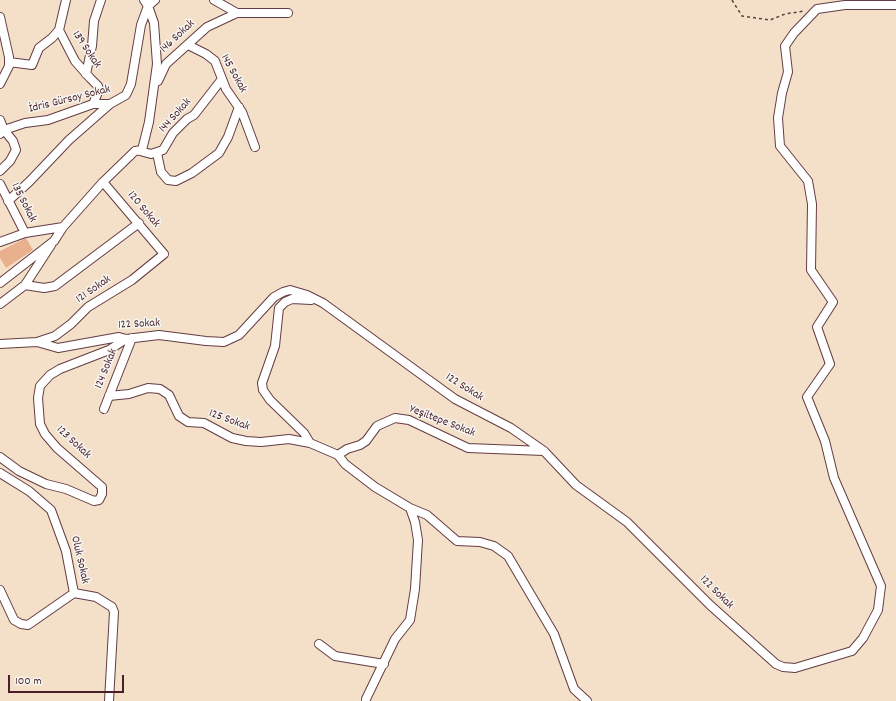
<!DOCTYPE html>
<html>
<head>
<meta charset="utf-8">
<style>
	body { margin:0 }
	#map { position:relative; width:896px; height:701px; overflow:hidden; background:#f4e0c8; font-family:Dekko,sans-serif }
	canvas { display:block }
	.scale { position:absolute; left:8px; top:675px; width:116px; height:18px; box-sizing:border-box; border:2px solid #4a1f2b; border-top:0; padding-left:5px; font-size:12px; line-height:14px; white-space:nowrap; color:#4a1f2b; -webkit-text-stroke:3px #f6f6f2; paint-order:stroke }
</style>
</head>
<body>
<div id="map">
<canvas width="896" height="701"></canvas>
<div class="scale">100 m</div>
</div>
<script>
const ctx = document.querySelector('canvas').getContext('2d');
ctx.lineJoin = 'round';
function fillPath(path, color) {
  ctx.fillStyle = color;
  ctx.fill(path, 'evenodd');
}
function shape(rows) {
  const path = new Path2D();
  for (const r of rows) {
    path.moveTo(r[0], r[1]);
    for (let i = 2; i < r.length; i += 2) path.lineTo(r[i], r[i + 1]);
  }
  return path;
}
function strokePath(path, color, width, dash) {
  ctx.strokeStyle = color;
  ctx.lineWidth = width;
  ctx.lineCap = dash ? 'butt' : 'round';
  ctx.setLineDash(dash || []);
  ctx.stroke(path);
}
function drawText(font, color, halo, rows, align = 'center') {
  ctx.font = font + ' Dekko,sans-serif';
  ctx.lineWidth = 3;
  ctx.setLineDash([]);
  ctx.textBaseline = 'middle';
  ctx.strokeStyle = halo;
  ctx.fillStyle = color;
  for (const [text, x, y, turn = 0] of rows) {
    ctx.save();
    ctx.translate(x, y);
    ctx.rotate((+turn || 0) * Math.PI / 180);
    ctx.textAlign = isNaN(turn) ? turn : align;
    if (halo) ctx.strokeText(text, 0, 0);
    ctx.fillText(text, 0, 0);
    ctx.restore();
  }
}
fillPath(shape([
	[26,238,33,250,6,268,0,258,0,251]
]), '#e8b08c');
const minor = shape([
	[214,0,237,13],
	[0,17,9,57,9,66,0,84],
	[59,30,75,61,90,78,98,86,99,90,93,104],
	[188,45,206,54,215,61,226,89,242,112,255,147],
	[9,62,32,65,39,48,52,38,59,30,66,0],
	[86,74,92,46,94,21,101,0],
	[158,81,166,64,207,27,237,13,288,13],
	[0,120,4,130,13,141,16,150,10,161,0,171],
	[0,134,4,130,25,123,48,120,93,104,110,104,126,95,131,84,141,25,148,6,155,0],
	[140,151,151,154,163,150,173,133,187,119,194,115,222,79],
	[157,153,161,172,168,180,176,181,192,173,219,153,228,137,239,107],
	[0,184,25,233],
	[8,201,29,182,69,140,110,104],
	[0,242,25,233,63,227],
	[0,283,54,241,63,227,103,182,135,151,142,150,149,122,157,64,154,23,148,6,144,0],
	[25,285,44,288,55,286,139,223],
	[0,304,25,285,51,245],
	[37,342,55,336,71,324,88,307,132,280,164,254,103,182],
	[0,344,37,342,58,348,119,337,126,339,159,335,206,341,224,342,239,335,274,297,283,292,290,290,307,295,323,303,455,399,511,428,544,451,576,485,627,522,710,605,776,664,783,667,795,668,852,651,863,638,878,610,881,586,834,478,825,441,807,397,830,364,817,327,833,302,811,270,812,204,808,181,780,146,778,118,782,93,788,72,785,46,794,33,817,9,845,5,896,5],
	[109,396,129,394,148,388,160,389,169,395,179,416,188,422,204,423,232,438,246,441,261,442,289,439,310,443,338,455],
	[104,409,132,338],
	[310,443,304,433,270,400,263,390,262,383,275,346,279,308,285,302,292,299,311,300],
	[338,455,345,464,375,487,410,508,427,515,457,541,480,542,494,546,508,556,554,634,574,689,587,701],
	[338,455,347,449,360,445,366,441,377,426,395,418,409,420,468,448,544,451],
	[0,457,19,471,46,484,66,489,94,501,99,500,102,494,102,487,57,448,45,434,40,424,38,398,40,386,50,375,60,369,109,350,126,339],
	[0,473,29,491,51,510,66,551,74,593,96,597,112,607,114,612,109,701],
	[0,590,14,620,21,624,28,625,74,593],
	[319,644,335,656,384,664],
	[366,699,395,639,410,620,415,589,418,540,415,522,410,508]
]);
strokePath(minor, '#643c43', 10);
strokePath(shape([
	[732,0,742,16,770,20,785,14,804,11]
]), '#643c43', 1.5, [3, 3]);
strokePath(minor, '#fff', 8);
drawText('12px', '#4a1f2b', '#f6f6f2', [
	["146 Sokak",178,37,-43],
	["139 Sokak",86,50,56],
	["145 Sokak",233,74,61],
	["İdris Gürsoy Sokak",70,100,-14],
	["144 Sokak",176,116,-48],
	["135 Sokak",23,203,63],
	["120 Sokak",143,210,50],
	["121 Sokak",94,290,-35],
	["122 Sokak",139,325,-3],
	["124 Sokak",107,369,-68],
	["122 Sokak",464,388,32],
	["125 Sokak",229,421,20],
	["Yeşiltepe Sokak",442,422,21],
	["123 Sokak",73,443,43],
	["Oluk Sokak",79,560,77],
	["122 Sokak",716,593,45]
]);
</script>
</body>
</html>
